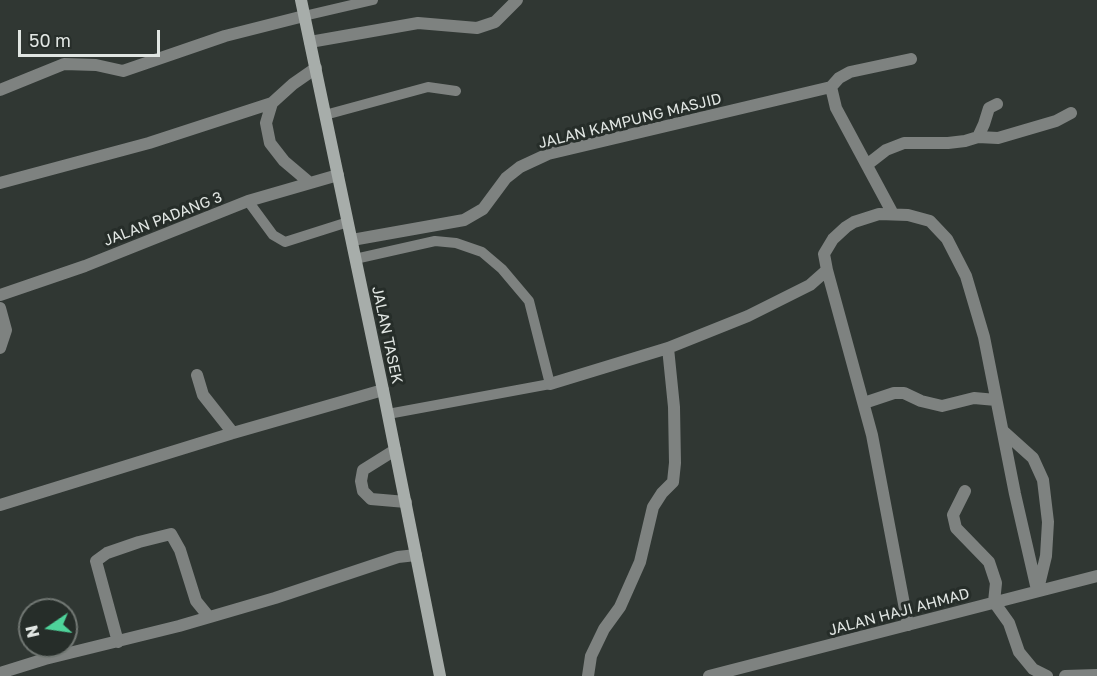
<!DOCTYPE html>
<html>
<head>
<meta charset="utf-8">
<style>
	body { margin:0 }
	#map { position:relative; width:1097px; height:676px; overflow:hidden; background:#303733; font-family:"Golos Text",sans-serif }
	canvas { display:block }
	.north { position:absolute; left:18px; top:598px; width:60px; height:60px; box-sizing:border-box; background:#262d29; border:2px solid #717773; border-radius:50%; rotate:257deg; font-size:16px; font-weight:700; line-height:24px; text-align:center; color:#e1e6e3 }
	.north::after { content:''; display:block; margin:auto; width:21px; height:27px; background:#4ed39a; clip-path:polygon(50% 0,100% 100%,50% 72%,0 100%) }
	.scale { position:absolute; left:18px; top:30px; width:142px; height:27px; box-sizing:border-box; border:3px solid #e1e6e3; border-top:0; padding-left:8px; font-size:18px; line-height:21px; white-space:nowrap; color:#e1e6e3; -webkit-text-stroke:4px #262d29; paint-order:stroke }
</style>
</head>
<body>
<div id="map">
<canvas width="1097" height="676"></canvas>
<div class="north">N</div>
<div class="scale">50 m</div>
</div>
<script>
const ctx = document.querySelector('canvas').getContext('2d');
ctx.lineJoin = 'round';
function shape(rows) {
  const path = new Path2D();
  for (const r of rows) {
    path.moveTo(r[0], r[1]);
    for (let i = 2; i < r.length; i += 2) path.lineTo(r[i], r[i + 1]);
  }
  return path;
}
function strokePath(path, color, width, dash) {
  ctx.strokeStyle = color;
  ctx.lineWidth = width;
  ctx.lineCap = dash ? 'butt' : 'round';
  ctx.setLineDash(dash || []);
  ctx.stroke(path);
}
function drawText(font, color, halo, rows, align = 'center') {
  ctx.font = font + ' "Golos Text",sans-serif';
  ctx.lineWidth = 6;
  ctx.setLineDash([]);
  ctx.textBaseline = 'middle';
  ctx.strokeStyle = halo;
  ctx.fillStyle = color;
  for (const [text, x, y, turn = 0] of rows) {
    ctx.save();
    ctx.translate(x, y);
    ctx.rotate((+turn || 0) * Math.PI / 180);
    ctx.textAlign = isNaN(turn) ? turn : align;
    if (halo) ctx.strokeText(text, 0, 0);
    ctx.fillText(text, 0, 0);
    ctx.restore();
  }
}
strokePath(shape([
	[304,16,373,0],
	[325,115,428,87,456,91],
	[248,201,273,235,285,242,348,222],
	[355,259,435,241,456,243,482,252,502,269,529,301,550,384,388,414]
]), '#7e8280', 10);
strokePath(shape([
	[310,42,418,23,477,28,495,22,517,0],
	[0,90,64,64,96,65,123,71,225,36,304,16],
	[272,103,266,123,270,143,284,161,310,183],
	[978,137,984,124,989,108,997,104],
	[868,164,886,150,904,143,948,143,965,141,978,137,998,138,1056,121,1071,113],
	[0,183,149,143,272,103,293,84,316,68],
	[893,214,836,108,831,87,839,78,850,72,911,59],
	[352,240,464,220,483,209,506,178,520,167,548,154,831,87],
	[0,295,85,266,248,201,338,175],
	[0,308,6,330,0,348],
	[197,375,203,395,233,433],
	[550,384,668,348,748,316,810,285,827,270],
	[864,403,894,393,904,393,921,401,942,406,974,398,996,400],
	[1003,431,1033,458,1043,480,1048,522,1046,556,1038,589],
	[395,450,363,470,361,481,363,491,371,499,406,502],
	[965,491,953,515,956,528,989,562,996,583,994,602,1009,623,1019,652,1033,669,1047,676],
	[0,505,233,433,383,390],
	[908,625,872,435,827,270,824,254,833,239,846,227,854,222,879,214,908,215,930,221,947,239,966,276,984,337,1015,494,1037,590],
	[118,642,96,561,107,553,139,542,171,534,180,550,196,601,209,617],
	[0,673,45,659,179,626,275,598,398,557,416,555],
	[588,676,591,656,604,629,620,607,640,562,653,507,662,493,673,482,675,463,674,407,668,348],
	[709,676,1097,576],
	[1065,676,1097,675]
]), '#7e8280', 12);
strokePath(shape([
	[301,0,383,390,440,676]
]), '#a7adaa', 12);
drawText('15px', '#e1e6e3', '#262d29', [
	["JALAN KAMPUNG MASJID",630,121,-14],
	["JALAN PADANG 3",163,219,-21],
	["JALAN TASEK",387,335,78],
	["JALAN HAJI AHMAD",899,612,-15]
]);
</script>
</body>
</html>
